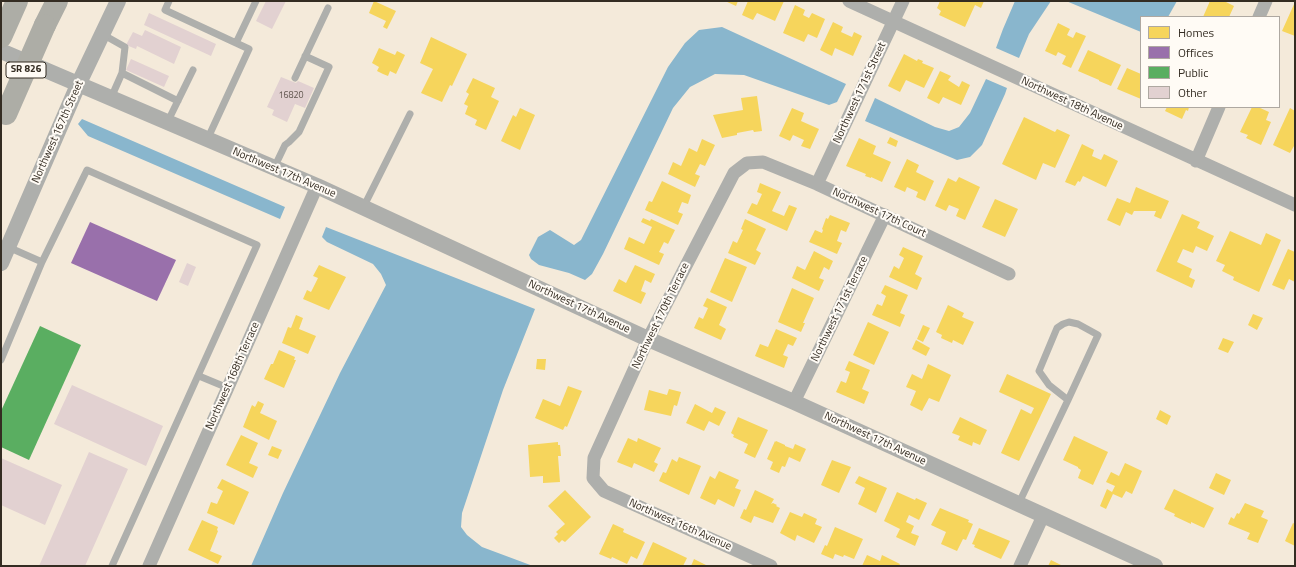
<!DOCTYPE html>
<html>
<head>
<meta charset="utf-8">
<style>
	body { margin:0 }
	#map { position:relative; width:1296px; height:567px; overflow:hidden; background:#f4eada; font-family:"Titillium Web",sans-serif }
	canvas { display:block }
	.frame { position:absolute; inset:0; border:2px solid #342c22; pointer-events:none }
	.legend { position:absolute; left:1140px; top:16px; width:140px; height:92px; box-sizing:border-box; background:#fffbf5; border:1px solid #aea8a1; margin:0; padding:5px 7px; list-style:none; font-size:12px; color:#342c22 }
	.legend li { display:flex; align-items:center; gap:8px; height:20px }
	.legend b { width:20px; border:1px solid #aea8a1 }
</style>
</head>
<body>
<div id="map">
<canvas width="1296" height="567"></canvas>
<div class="frame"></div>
<ul class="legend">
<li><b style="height:11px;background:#f6d55c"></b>Homes</li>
<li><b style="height:11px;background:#9970ab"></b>Offices</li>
<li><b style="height:11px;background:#5aae61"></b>Public</li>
<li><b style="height:11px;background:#e2d1d1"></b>Other</li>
</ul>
</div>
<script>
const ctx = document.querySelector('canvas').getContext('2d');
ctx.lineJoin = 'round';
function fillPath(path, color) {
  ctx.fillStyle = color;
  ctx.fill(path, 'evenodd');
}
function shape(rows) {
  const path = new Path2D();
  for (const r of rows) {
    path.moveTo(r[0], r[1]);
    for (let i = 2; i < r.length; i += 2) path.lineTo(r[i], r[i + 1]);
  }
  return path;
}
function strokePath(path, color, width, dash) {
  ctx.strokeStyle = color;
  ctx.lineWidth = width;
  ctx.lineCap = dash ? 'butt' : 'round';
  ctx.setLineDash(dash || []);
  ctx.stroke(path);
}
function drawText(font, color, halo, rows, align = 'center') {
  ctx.font = font + ' "Titillium Web",sans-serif';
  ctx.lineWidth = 4;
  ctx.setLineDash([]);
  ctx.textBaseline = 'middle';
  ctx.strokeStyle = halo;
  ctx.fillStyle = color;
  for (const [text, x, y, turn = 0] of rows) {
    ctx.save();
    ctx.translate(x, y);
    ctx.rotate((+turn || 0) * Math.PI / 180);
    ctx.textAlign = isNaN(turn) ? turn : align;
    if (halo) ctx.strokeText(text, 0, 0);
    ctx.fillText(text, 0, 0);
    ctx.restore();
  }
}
fillPath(shape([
	[1015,1,1051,1,1029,34,1019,58,996,48,1003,29],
	[1066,1,1177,1,1168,17,1141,17,1141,32],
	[722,27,846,84,837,102,829,105,744,75,715,74,690,87,673,108,603,254,592,274,585,280,569,273,539,265,531,259,529,255,538,237,550,230,574,245,581,240,668,67,685,43,699,30],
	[986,79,1007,88,1005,94,982,145,970,157,957,160,865,121,875,98,935,127,949,131,959,127,970,113],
	[82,119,285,207,280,219,88,136,78,124],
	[326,227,535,309,503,390,462,513,461,527,467,535,482,547,533,566,251,566,283,493,340,373,386,285,381,274,373,264,327,242,322,237]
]), '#89b6cd');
fillPath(shape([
	[374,1,396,11,387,29,383,27,386,21,369,13],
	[725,1,738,1,736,6],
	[748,1,774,2,784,1,775,21,757,13,753,20,742,15],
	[940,1,984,1,981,8,975,5,965,27,939,15,941,11,937,8],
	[1210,1,1224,1,1234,6,1229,17,1203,17],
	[1295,2,1295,36,1282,31],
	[795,5,805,10,803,15,809,18,812,13,825,19,817,38,808,34,804,42,783,33],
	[833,22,843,27,841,32,852,37,854,32,862,36,853,56,835,48,832,56,820,50],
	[1058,23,1070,29,1067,35,1073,38,1076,32,1086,36,1071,68,1062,64,1066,56,1058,52,1056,56,1045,51],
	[431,37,467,54,452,86,450,85,442,102,421,93,433,69,420,63],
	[379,48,395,55,397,51,405,55,396,74,390,71,388,76,383,74,377,71,379,67,372,63],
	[1088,50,1121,65,1111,86,1099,81,1099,80,1078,71],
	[904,54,917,61,918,59,923,61,922,63,934,68,924,88,906,80,900,92,888,86],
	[1127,68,1141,74,1141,99,1117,89],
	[940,71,951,76,948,80,959,87,962,81,970,85,961,105,943,97,939,104,927,98],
	[473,78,495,88,491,97,499,101,486,130,475,125,477,120,465,114,468,106,464,104,469,94,466,92],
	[757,96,762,131,754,132,753,130,737,133,737,135,722,138,713,115,743,110,741,98],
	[1167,107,1189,107,1188,111,1186,110,1182,119,1165,111],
	[1252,107,1258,107,1269,112,1266,120,1271,122,1261,145,1246,138,1248,135,1240,132],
	[520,108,535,115,520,150,501,141,513,115,516,117],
	[792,108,804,113,801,121,819,129,810,149,801,146,804,140,793,135,790,141,779,136],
	[1290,108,1295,111,1295,146,1294,146,1290,153,1273,145],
	[1024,117,1055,132,1057,129,1070,135,1055,168,1043,163,1036,180,1002,164],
	[890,137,898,141,896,147,887,143],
	[859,138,876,146,873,154,891,162,882,182,871,177,871,178,865,176,866,174,846,166],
	[702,139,715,145,705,166,700,164,695,174,700,176,695,187,668,174,673,162,681,166,689,148,697,152],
	[1082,144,1094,150,1092,156,1101,160,1104,154,1118,161,1106,187,1083,176,1080,182,1078,181,1075,186,1065,182],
	[907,159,919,165,916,172,934,181,925,201,916,197,918,192,907,187,905,192,894,187],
	[959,177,980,187,965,220,956,216,959,209,949,205,946,211,935,206,948,178,956,182],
	[662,181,691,195,688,204,682,202,678,212,683,214,678,225,645,210,649,201,652,202],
	[760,183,781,192,772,211,784,216,789,205,797,208,787,231,747,213,752,203,757,205,762,194,757,192],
	[1136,187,1169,201,1161,219,1154,216,1156,211,1134,211,1132,215,1126,212,1120,226,1107,220,1117,198,1130,203],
	[995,199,1018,209,1005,237,982,227],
	[1182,214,1200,222,1197,228,1214,236,1207,251,1196,246,1193,253,1183,249,1177,262,1192,269,1189,277,1195,280,1192,288,1156,271],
	[830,215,850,223,846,232,841,230,837,241,842,243,837,254,809,242,815,230,822,233,823,230,822,229,826,218,828,219],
	[643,218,650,221,651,219,675,230,668,244,664,242,659,252,664,254,659,265,624,249,629,237,644,244,652,227,641,222],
	[745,219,766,229,756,250,761,253,755,265,728,253,733,241,737,243,743,230,741,229],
	[1230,231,1261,245,1266,233,1281,240,1259,292,1233,280,1234,277,1222,271,1225,265,1216,261],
	[903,247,923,256,915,274,922,278,917,290,889,277,894,266,899,269,904,258,899,255],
	[1288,249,1295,252,1295,282,1289,279,1284,290,1272,285],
	[814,251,833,261,829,270,824,267,819,278,824,280,819,291,792,278,797,266,805,270],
	[725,258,747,267,732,302,710,292],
	[319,265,346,277,329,310,303,299,307,290,311,292,318,278,313,276],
	[635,265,655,274,651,283,645,280,641,291,646,293,641,304,613,291,619,279,626,283],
	[885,285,908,295,900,313,905,315,900,327,872,315,877,304,882,306,886,296,881,293],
	[792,288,814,298,803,323,805,323,801,332,778,322],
	[707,298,727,307,719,325,726,329,721,340,694,328,699,317,703,319,708,308,703,306],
	[948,305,964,313,962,317,974,322,963,345,953,340,952,343,941,338,942,335,936,332],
	[1253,314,1263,318,1257,330,1248,325],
	[296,315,303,318,299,329,316,336,308,354,282,343,288,327,291,328],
	[868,322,889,332,874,365,853,355],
	[923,325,930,328,923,342,917,339],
	[776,329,797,338,793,346,788,344,783,355,788,357,784,368,755,356,760,344,768,347],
	[1223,338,1234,342,1228,353,1218,349],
	[916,340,930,348,926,356,912,349],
	[279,350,295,357,294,360,296,360,284,388,264,379,271,364,273,364],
	[537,359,546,359,545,370,536,369],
	[849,361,870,370,862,389,869,392,864,404,836,392,841,381,846,383,850,372,845,370],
	[928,364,951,375,939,402,929,398,922,411,910,405,916,391,906,387,912,374,922,379],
	[1007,374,1051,394,1019,461,1001,453,1021,409,1031,414,1034,408,999,392],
	[568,386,582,391,567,427,565,426,563,430,535,418,543,399,560,406],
	[669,389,681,392,677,406,674,405,671,416,644,410,649,390,667,395],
	[258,401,264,404,260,413,277,421,269,440,243,427,252,405,255,407],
	[695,404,712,413,715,407,726,412,719,426,709,421,704,431,686,423],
	[1160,410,1171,416,1167,425,1156,419],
	[738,417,768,430,755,458,744,453,748,444,733,437,734,435,731,433],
	[960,417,987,430,980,445,973,442,972,446,958,440,960,436,952,433],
	[241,435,258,443,249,463,258,467,253,478,226,465],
	[1074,436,1108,452,1093,485,1078,478,1081,470,1078,468,1078,467,1063,460],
	[628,438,637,442,638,438,661,448,654,462,658,464,654,472,634,463,632,468,617,462],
	[775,441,776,442,776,441,785,445,785,446,793,449,795,444,806,449,800,462,789,457,785,467,782,466,779,473,770,469,773,462,767,459],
	[558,442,558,445,560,445,561,456,558,456,560,482,543,483,543,476,530,477,528,445],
	[272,446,282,450,278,459,268,455],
	[679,457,701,466,689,495,659,481,663,472,666,473,672,459,677,462],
	[832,460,851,467,839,493,821,485],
	[1125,463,1142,471,1132,494,1126,491,1122,498,1113,494,1106,509,1100,506,1107,489,1112,492,1115,486,1106,482,1111,472,1119,476],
	[719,471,739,480,735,488,741,490,734,507,718,499,715,505,700,498,710,476,715,479],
	[1216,473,1231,480,1224,495,1209,488],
	[859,476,887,488,876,513,858,504,865,488,855,483],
	[222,479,249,492,234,525,207,513,211,502,217,504,223,491,217,488],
	[1174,489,1214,508,1204,528,1191,522,1191,524,1174,516,1175,514,1164,509],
	[565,490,591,517,565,542,562,540,559,543,554,538,558,534,556,532,565,524,548,506],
	[755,490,774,499,771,504,773,503,777,505,776,506,780,508,773,523,754,516,751,523,740,518,744,509,746,510],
	[897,492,915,500,916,498,927,503,919,520,909,515,906,522,914,526,911,533,919,536,915,546,896,537,900,529,884,521],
	[1245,503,1264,511,1261,517,1268,520,1258,543,1247,539,1250,533,1228,524,1231,517,1234,519,1237,513,1239,514],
	[940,508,969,520,968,522,973,524,966,540,963,539,957,551,941,544,946,532,931,525],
	[790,512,802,517,804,513,817,519,815,524,822,527,814,543,797,535,795,541,780,533],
	[202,520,218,527,217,530,218,531,210,551,222,556,218,564,188,550],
	[1293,523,1295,524,1295,546,1285,541],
	[613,524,624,529,623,532,645,542,637,559,631,556,627,564,612,557,611,559,599,554],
	[835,527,863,539,854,559,844,555,843,557,835,554,833,559,821,554,825,545,827,546],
	[979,528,1010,541,1001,559,974,547,975,545,972,544],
	[653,542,687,558,683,566,642,566],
	[867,555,880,561,882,555,900,564,899,566,862,566],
	[694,559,708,566,691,566],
	[1051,560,1061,565,1061,566,1048,566]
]), '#f6d55c');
fillPath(shape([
	[90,222,176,260,157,301,71,263]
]), '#9970ab');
fillPath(shape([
	[40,326,81,345,29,460,1,447,1,411]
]), '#5aae61');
fillPath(shape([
	[266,1,286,1,272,29,256,21],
	[149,13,216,44,211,56,144,25],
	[145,30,181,47,174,64,137,46,136,49,126,45,133,32,142,36],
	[131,59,169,76,164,87,126,70],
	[281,77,296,83,298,81,314,88,305,108,295,104,287,122,272,115,274,110,267,107],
	[187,263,196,267,188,286,179,282],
	[72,385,163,426,146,466,54,424],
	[89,452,128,469,85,566,39,566],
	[1,458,62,485,45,525,1,505]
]), '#e2d1d1');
strokePath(shape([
	[169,1,165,10,249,49,207,140],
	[102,34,125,47,122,73,178,101],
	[236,43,256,1],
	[295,78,328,8],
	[111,98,122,73],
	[167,123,193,70],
	[274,168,285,145,289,142,299,132,329,67,305,56],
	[363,208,410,114],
	[42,262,87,170,257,245,112,566],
	[1,360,42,262,8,247],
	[199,376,228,388],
	[1018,505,1068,400,1098,335,1078,324,1069,322,1063,324,1057,328,1039,371,1049,385,1068,400]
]), '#aeafac', 7);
strokePath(shape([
	[849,1,1295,205],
	[1259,17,1266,1],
	[1196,161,1219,107],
	[817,184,903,1],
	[794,402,885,215],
	[149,566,317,186],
	[771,566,604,491,593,478,594,458,648,339,734,173,747,163,763,162,817,184,1009,274],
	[1020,566,1043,516]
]), '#aeafac', 13);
strokePath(shape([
	[1,51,317,186,648,339,794,402,1155,566],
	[1,263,78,85,118,1]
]), '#aeafac', 16);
strokePath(shape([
	[45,25,57,1],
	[1,37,17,1]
]), '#adada6', 22);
strokePath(shape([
	[6,114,45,25]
]), '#adada6', 22);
drawText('9px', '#60554e', null, [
	["16820",291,96]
]);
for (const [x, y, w] of [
	[26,70,40]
]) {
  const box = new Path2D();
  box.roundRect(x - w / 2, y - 8, w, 16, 3);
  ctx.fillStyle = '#fffbf5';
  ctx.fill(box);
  strokePath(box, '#342c22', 1);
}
drawText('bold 10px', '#342c22', null, [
	["SR 826",26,70]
]);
drawText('11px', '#342c22', '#fffbf5', [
	["Northwest 171st Street",860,93,-65],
	["Northwest 18th Avenue",1072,104,25],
	["Northwest 167th Street",58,132,-66],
	["Northwest 17th Avenue",284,173,23],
	["Northwest 17th Court",879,213,25],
	["Northwest 17th Avenue",579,307,25],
	["Northwest 171st Terrace",840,309,-64],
	["Northwest 170th Terrace",661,316,-64],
	["Northwest 168th Terrace",233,376,-66],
	["Northwest 17th Avenue",875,439,25],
	["Northwest 16th Avenue",680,525,24]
]);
</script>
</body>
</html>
